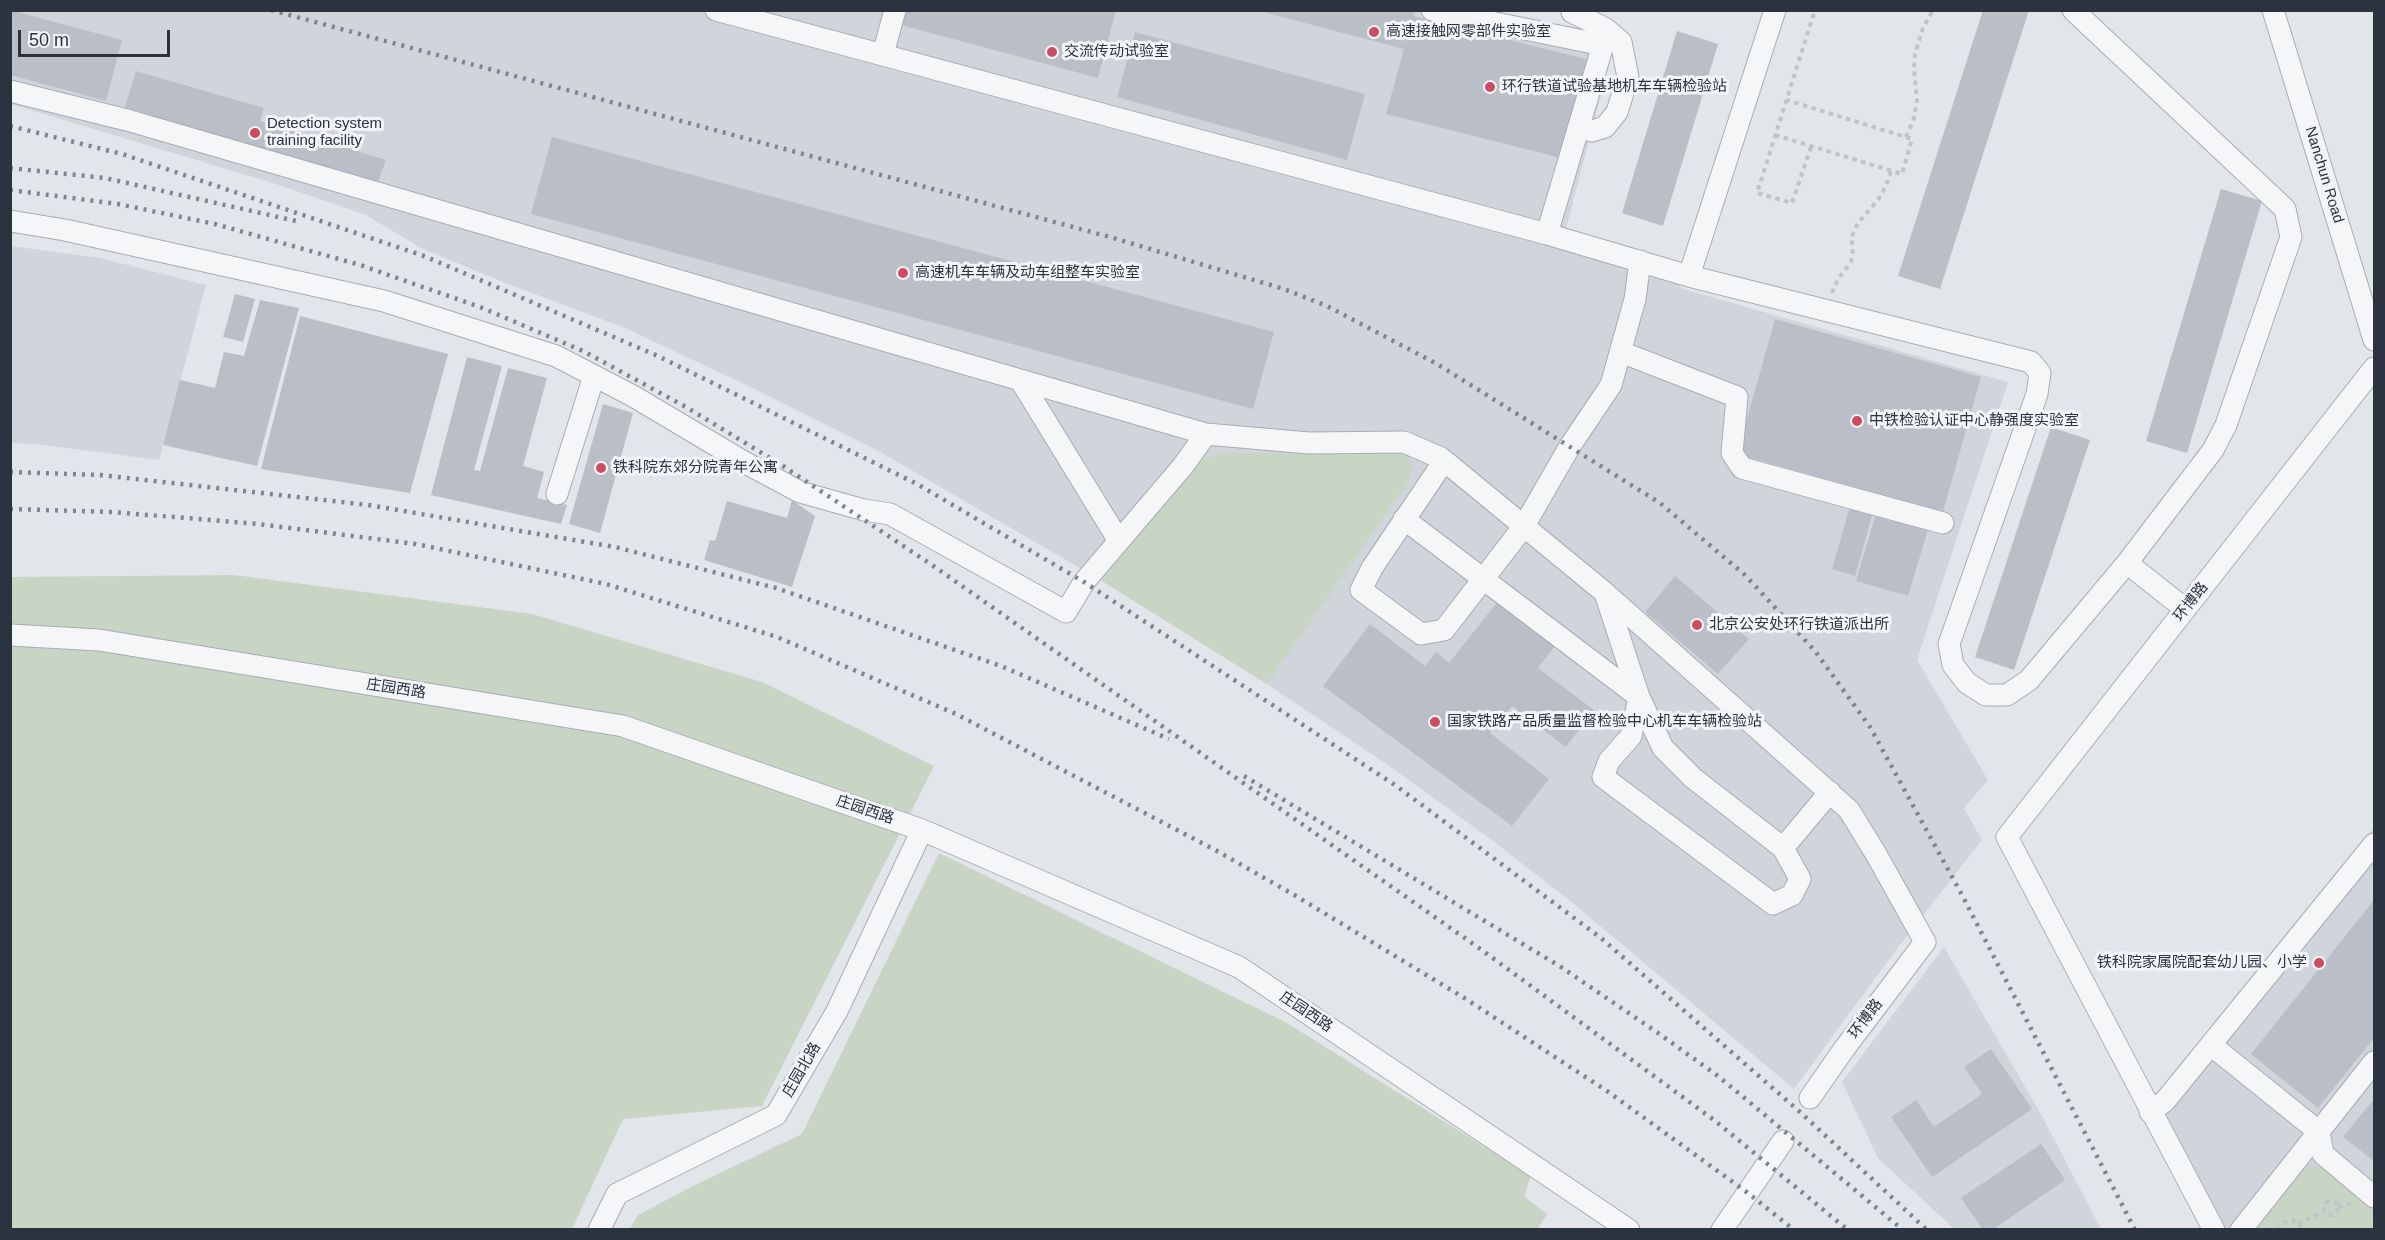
<!DOCTYPE html>
<html>
<head>
<meta charset="utf-8">
<style>
	body { margin:0 }
	#map { position:relative; width:2385px; height:1240px; overflow:hidden; background:#e2e5ea; font-family:Helvetica,sans-serif }
	canvas { display:block }
	.frame { position:absolute; inset:0; border:12px solid #2b3341; pointer-events:none }
	.scale { position:absolute; left:18px; top:30px; width:152px; height:27px; box-sizing:border-box; border:3px solid #2b3341; border-top:0; padding-left:8px; font-size:18px; line-height:21px; white-space:nowrap; color:#2b3341; -webkit-text-stroke:4px #f2f4f7; paint-order:stroke }
</style>
</head>
<body>
<div id="map">
<canvas width="2385" height="1240"></canvas>
<div class="frame"></div>
<div class="scale">50 m</div>
</div>
<script>
const ctx = document.querySelector('canvas').getContext('2d');
ctx.lineJoin = 'round';
function fillPath(path, color) {
  ctx.fillStyle = color;
  ctx.fill(path, 'evenodd');
}
function shape(rows) {
  const path = new Path2D();
  for (const r of rows) {
    if (r.length === 3) {
      path.moveTo(r[0] + r[2], r[1]);
      path.arc(r[0], r[1], r[2], 0, 2 * Math.PI);
      continue;
    }
    path.moveTo(r[0], r[1]);
    for (let i = 2; i < r.length; i += 2) path.lineTo(r[i], r[i + 1]);
  }
  return path;
}
function strokePath(path, color, width, dash) {
  ctx.strokeStyle = color;
  ctx.lineWidth = width;
  ctx.lineCap = dash ? 'butt' : 'round';
  ctx.setLineDash(dash || []);
  ctx.stroke(path);
}
function drawText(font, color, halo, rows, align = 'center') {
  ctx.font = font + ' Helvetica,"Noto Sans SC",sans-serif';
  ctx.lineWidth = 6;
  ctx.setLineDash([]);
  ctx.textBaseline = 'middle';
  ctx.strokeStyle = halo;
  ctx.fillStyle = color;
  for (const [text, x, y, turn = 0] of rows) {
    ctx.save();
    ctx.translate(x, y);
    ctx.rotate((+turn || 0) * Math.PI / 180);
    ctx.textAlign = isNaN(turn) ? turn : align;
    if (halo) ctx.strokeText(text, 0, 0);
    ctx.fillText(text, 0, 0);
    ctx.restore();
  }
}
fillPath(shape([
	[1487,10,1616,36,1565,233,1684,269,1680,288,2008,382,1917,660,1988,780,1964,808,1982,840,1896,950,1794,1089,1574,904,1493,841,1388,765,1267,684,1102,581,882,453,742,383,625,328,508,284,423,249,366,215,279,185,11,104,10,11],
	[11,246,100,258,206,285,159,460,35,444,11,443],
	[2374,828,2374,1229,2225,1229,2154,1099],
	[1944,947,2042,1116,2101,1229,1954,1229,1878,1158,1842,1082]
]), '#d0d5dc');
fillPath(shape([
	[1392,452,1405,453,1412,463,1409,481,1267,684,1102,581,1163,501,1201,459,1224,453],
	[234,575,532,614,762,682,934,766,762,1106,623,1119,572,1229,11,1229,10,577],
	[939,853,1287,1023,1531,1176,1524,1196,1547,1214,1537,1230,629,1230,638,1215,697,1184,802,1134],
	[2310,1166,2326,1167,2374,1206,2374,1229,2253,1230,2300,1171]
]), '#c8d4c4');
fillPath(shape([
	[10,10,122,40,106,101,10,75],
	[905,10,1116,10,1098,78,901,25],
	[1414,10,1413,16,1594,61,1565,159,1386,114,1404,49,1259,11],
	[1983,10,2029,10,1940,289,1898,276],
	[1677,31,1718,44,1663,226,1622,213],
	[1135,32,1365,94,1347,160,1117,97],
	[136,71,264,108,260,121,386,160,377,185,125,107],
	[552,137,1274,332,1253,409,531,214],
	[2221,189,2262,201,2187,453,2146,441],
	[235,294,255,299,243,342,223,337],
	[260,300,299,308,257,466,163,445,180,380,215,388,224,352,244,356],
	[300,316,448,354,410,493,261,469],
	[1775,319,1981,377,1943,512,1737,454],
	[467,357,502,366,474,470,480,471,508,368,547,378,523,466,544,472,537,498,567,505,561,524,431,495],
	[603,404,633,413,600,533,569,524],
	[2051,427,2090,440,2014,670,1975,657],
	[792,500,815,516,792,587,704,560,710,540,715,541,727,501,787,518],
	[1851,503,1874,509,1855,576,1832,569],
	[1878,507,1930,523,1908,596,1856,581],
	[1675,576,1749,639,1718,674,1645,612],
	[1498,601,1555,646,1538,668,1594,710,1566,747,1512,706,1490,733,1549,779,1512,826,1323,686,1370,624,1425,666,1436,652,1449,663],
	[2374,900,2374,1038,2318,1108,2251,1054],
	[1991,1049,2032,1109,1932,1177,1891,1117,1916,1100,1934,1127,1982,1094,1964,1067],
	[2374,1099,2374,1161,2343,1137],
	[2041,1144,2065,1180,1992,1230,1983,1230,1961,1198]
]), '#babfc7');
const minor = shape([
	[716,10,1547,234,1689,276],
	[1432,10,1603,45,1547,234],
	[1775,10,1689,276,2031,362,2040,373,2037,394,1949,644,1953,665,1967,683,1986,695,2007,695,2029,680,2127,563,2213,450,2226,425,2291,237,2285,209,2073,10],
	[2273,10,2374,340],
	[1572,12,1606,29,1621,42,1628,77,1617,112,1605,127,1592,131,1578,128],
	[883,54,895,10],
	[10,91,127,120,1206,434],
	[10,221,65,230,384,301,556,356,633,396,744,462,800,492,864,510,890,514,1066,612,1084,582,1183,466,1206,434,1309,443,1404,442,1441,458,1604,592,1849,810,1876,854,1925,942,1844,1049,1810,1098],
	[1621,352,1737,397,1732,453,1742,468,1943,523],
	[1021,381,1119,541],
	[1444,461,1372,568,1361,590,1421,634,1444,630,1524,526,1570,446,1611,385,1635,299,1640,261],
	[557,494,594,376],
	[1404,519,1639,697,1663,748,1693,778,1783,848,1800,879,1792,895,1773,904,1603,777,1609,761,1631,736,1639,697,1605,593],
	[2127,563,2185,609],
	[10,635,99,640,623,726,922,830,1239,967,1629,1230],
	[1783,848,1830,792],
	[2211,1045,2319,1132,2323,1154,2374,1197],
	[2150,1112,2165,1101,2374,844],
	[599,1230,617,1194,776,1115,837,1011,922,830],
	[1722,1230,1783,1141],
	[2214,1230,2007,837,2374,368],
	[2241,1230,2374,1062]
]);
strokePath(minor, '#a7acb4', 23);
strokePath(shape([
	[1775,135,1902,174,1912,139,1787,100],
	[1906,137,1914,118,1917,100,1914,69,1915,54,1923,28,1933,10],
	[1811,147,1792,203,1757,193,1815,10],
	[1832,293,1838,279,1851,262,1853,248,1851,238,1858,223,1878,200,1886,186,1891,171],
	[2331,1208,7],
	[2338,1207,2352,1203],
	[2298,1224,2325,1211],
	[2278,1230,2284,1222,2292,1220,2298,1224,2301,1230]
]), '#c0c3c8', 4, [4.5, 4.5]);
strokePath(minor, '#f5f6f8', 21);
strokePath(shape([
	[271,10,1110,237,1284,289,1327,306,1437,364,1660,503,1745,575,1815,651,1870,727,1962,895,2135,1230],
	[10,126,122,154,424,256,658,356,917,484,1084,582,1395,785,1601,938,1800,1112,1927,1230],
	[10,168,105,178,296,221],
	[10,190,118,204,215,224,360,265,480,307,583,351,686,407,780,464,932,565,1479,948,1714,1120,1848,1230],
	[10,472,100,475,368,505,615,547,776,588,1001,666,1169,739],
	[10,509,113,512,258,524,416,544,606,584,777,637,956,714,1217,851,1296,896,1466,999,1607,1091,1748,1193,1794,1230],
	[1244,776,1561,967,1658,1033,1718,1076,1903,1230]
]), '#7c8593', 4.5, [3, 6]);
for (const [x, y, r, color] of [
	[1374,32,6,"#ca4d61"],
	[1052,52,6,"#ca4d61"],
	[1490,87,6,"#ca4d61"],
	[255,133,6,"#ca4d61"],
	[903,273,6,"#ca4d61"],
	[1857,421,6,"#ca4d61"],
	[601,468,6,"#ca4d61"],
	[1697,625,6,"#ca4d61"],
	[1435,722,6,"#ca4d61"],
	[2319,963,6,"#ca4d61"]
]) {
  const dot = new Path2D();
  dot.arc(x, y, r, 0, 2 * Math.PI);
  ctx.fillStyle = color;
  ctx.fill(dot);
  strokePath(dot, '#f2f4f7', 2);
}
drawText('15px', '#2b3341', '#f2f4f7', [
	["高速接触网零部件实验室",1386,32],
	["交流传动试验室",1064,52],
	["环行铁道试验基地机车车辆检验站",1502,87],
	["Detection system",267,124],
	["training facility",267,141],
	["高速机车车辆及动车组整车实验室",915,273],
	["中铁检验认证中心静强度实验室",1869,421],
	["铁科院东郊分院青年公寓",613,468],
	["北京公安处环行铁道派出所",1709,625],
	["国家铁路产品质量监督检验中心机车车辆检验站",1447,722],
	["铁科院家属院配套幼儿园、小学",2307,963,"right"]
], 'left');
drawText('15px', '#2b3341', '#f2f4f7', [
	["Nanchun Road",2324,175,73],
	["环博路",2191,602,-52],
	["庄园西路",396,689,9],
	["庄园西路",865,810,19],
	["庄园西路",1306,1012,34],
	["环博路",1866,1019,-53],
	["庄园北路",802,1070,-60]
]);
</script>
</body>
</html>
